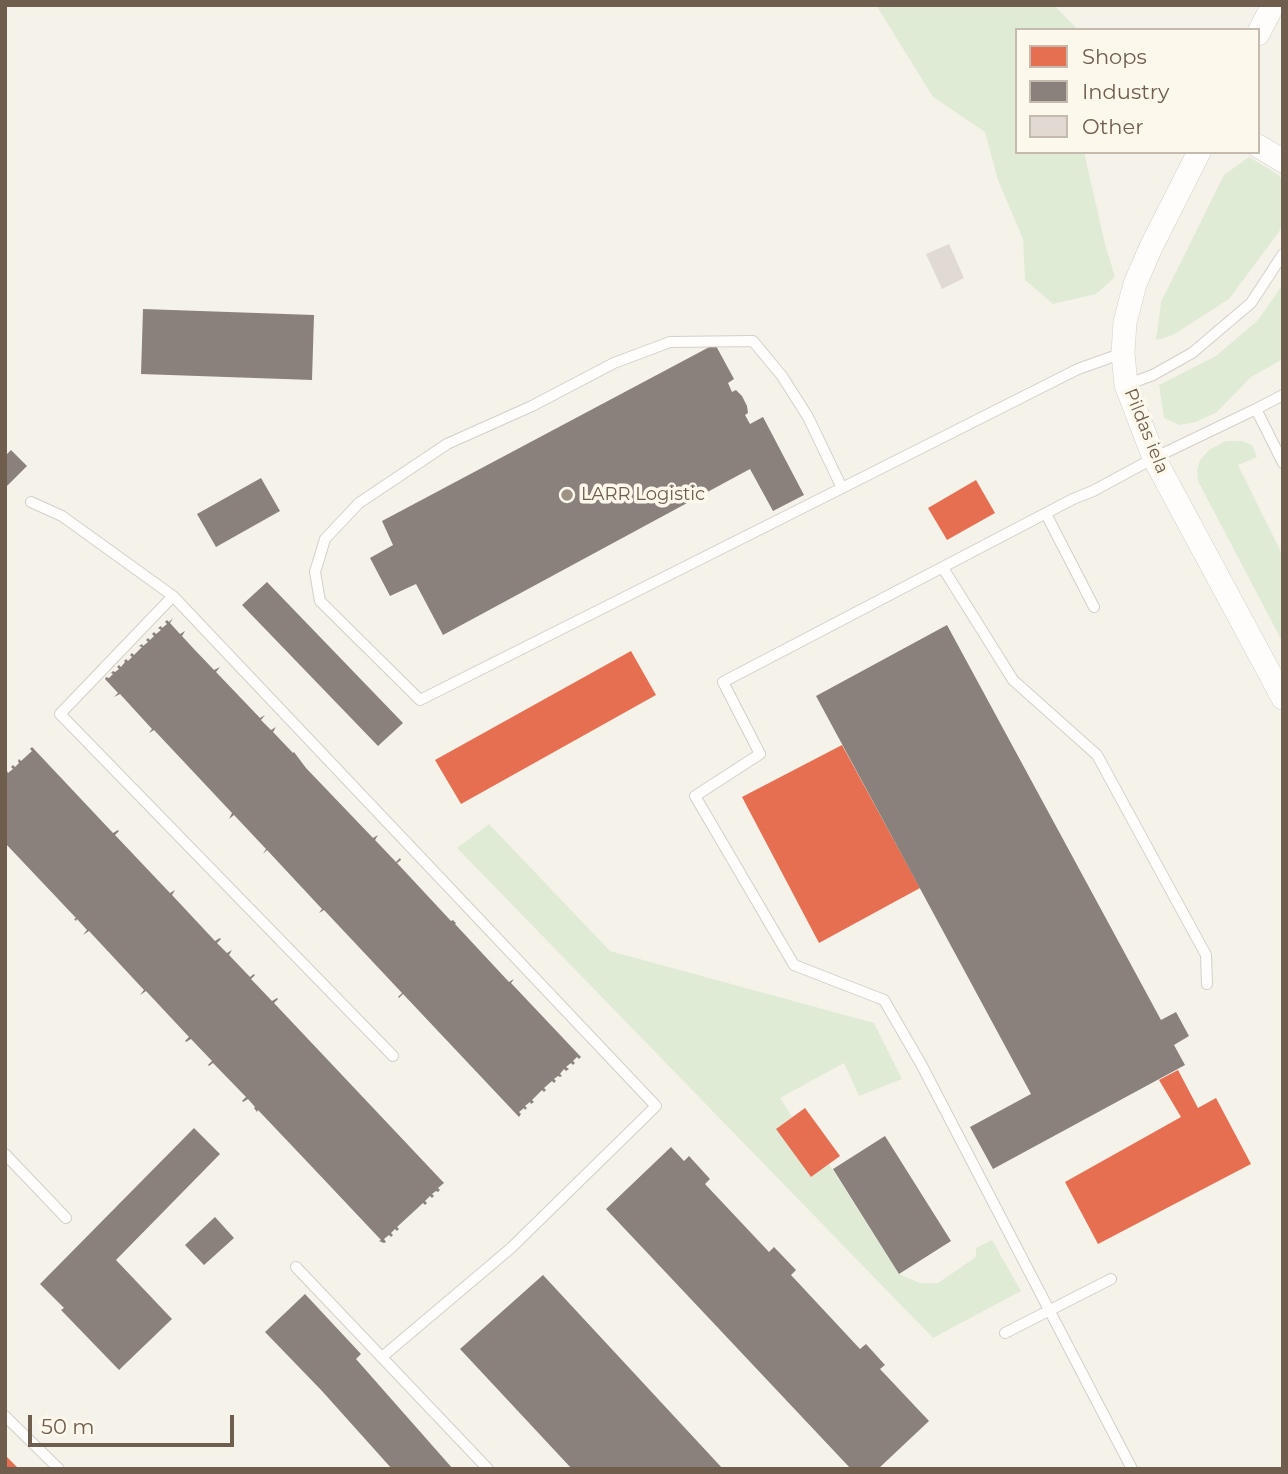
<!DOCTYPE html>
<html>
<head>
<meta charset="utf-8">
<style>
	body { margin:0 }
	#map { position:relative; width:1288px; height:1474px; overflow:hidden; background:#f5f2ea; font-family:Montserrat,sans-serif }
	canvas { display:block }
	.frame { position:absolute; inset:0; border:7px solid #6f5e4e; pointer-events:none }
	.legend { position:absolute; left:1015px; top:28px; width:245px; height:126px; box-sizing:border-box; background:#fcf8ec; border:2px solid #c4baad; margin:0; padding:9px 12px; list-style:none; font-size:21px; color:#6f5e4e }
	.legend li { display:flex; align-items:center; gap:14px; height:35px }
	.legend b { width:35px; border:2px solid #c4baad }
	.scale { position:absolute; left:28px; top:1415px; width:206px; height:32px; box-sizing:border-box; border:4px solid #6f5e4e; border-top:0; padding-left:9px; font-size:21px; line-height:24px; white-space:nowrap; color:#6f5e4e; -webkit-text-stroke:5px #fcf8ec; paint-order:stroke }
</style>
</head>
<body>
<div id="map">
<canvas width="1288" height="1474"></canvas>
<div class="frame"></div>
<ul class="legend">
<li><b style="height:19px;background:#e76f51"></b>Shops</li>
<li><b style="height:19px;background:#8a817c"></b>Industry</li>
<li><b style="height:19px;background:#e0dad2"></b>Other</li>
</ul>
<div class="scale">50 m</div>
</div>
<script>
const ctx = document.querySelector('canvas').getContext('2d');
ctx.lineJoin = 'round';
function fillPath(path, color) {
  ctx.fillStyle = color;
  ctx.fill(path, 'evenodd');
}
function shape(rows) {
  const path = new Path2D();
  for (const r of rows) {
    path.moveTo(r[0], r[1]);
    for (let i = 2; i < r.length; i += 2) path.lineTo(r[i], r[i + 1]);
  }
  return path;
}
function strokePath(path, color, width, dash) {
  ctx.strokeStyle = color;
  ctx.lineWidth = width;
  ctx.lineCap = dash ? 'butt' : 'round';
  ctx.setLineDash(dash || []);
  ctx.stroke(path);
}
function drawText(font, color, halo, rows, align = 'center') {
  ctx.font = font + ' Montserrat,sans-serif';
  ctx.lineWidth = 7;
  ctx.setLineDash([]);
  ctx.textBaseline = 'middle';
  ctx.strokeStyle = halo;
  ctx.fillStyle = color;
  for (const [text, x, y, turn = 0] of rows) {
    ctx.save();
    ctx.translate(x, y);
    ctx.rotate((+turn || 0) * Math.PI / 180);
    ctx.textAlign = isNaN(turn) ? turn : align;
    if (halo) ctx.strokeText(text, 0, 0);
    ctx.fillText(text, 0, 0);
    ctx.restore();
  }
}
fillPath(shape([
	[876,5,1054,5,1078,30,1017,30,1017,152,1084,152,1105,244,1115,277,1096,294,1053,304,1025,280,1023,239,998,180,985,132,933,97],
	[1249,157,1279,175,1283,182,1283,221,1279,232,1229,299,1173,335,1156,340,1161,302,1224,175],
	[1283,284,1283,359,1251,377,1217,412,1196,422,1179,425,1164,418,1159,385,1216,356,1258,320],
	[1226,441,1242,441,1252,445,1257,457,1238,465,1283,556,1283,643,1198,481,1197,470,1200,460,1209,450],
	[489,824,610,951,874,1023,902,1079,859,1096,844,1063,780,1098,792,1117,777,1129,811,1177,829,1164,899,1274,920,1283,938,1283,976,1257,976,1248,992,1240,1021,1291,933,1338,457,848]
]), '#e0ebd6');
fillPath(shape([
	[976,480,995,513,947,540,928,508],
	[631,651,656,695,461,804,435,760],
	[842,745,920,888,819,943,742,797],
	[1178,1070,1198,1108,1216,1098,1251,1164,1098,1244,1065,1182,1181,1117,1159,1080],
	[805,1108,840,1156,811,1177,776,1129],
	[5,1455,19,1469,5,1469]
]), '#e76f51');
fillPath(shape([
	[143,309,314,315,312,380,141,374],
	[715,344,734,379,728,383,732,392,736,390,742,396,747,406,748,413,745,415,750,424,763,417,804,495,773,511,750,469,443,635,416,584,390,596,370,558,393,545,382,521],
	[11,450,27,466,5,488,5,456],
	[261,478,280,511,216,547,197,514],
	[267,582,403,723,378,746,242,605],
	[173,618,170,623,180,634,185,631,182,636,193,648,214,670,220,667,216,672,260,718,265,715,261,720,271,730,276,727,273,732,293,753,294,752,306,768,373,838,378,835,375,840,396,862,400,858,401,860,397,863,451,921,453,920,456,923,455,924,509,982,514,979,511,983,581,1057,579,1059,577,1057,573,1061,575,1063,573,1065,571,1063,566,1067,569,1069,566,1071,564,1069,560,1074,562,1076,560,1077,558,1076,554,1079,556,1081,554,1083,552,1081,544,1088,546,1090,544,1092,542,1090,532,1100,534,1102,531,1104,530,1102,525,1106,527,1108,525,1110,524,1108,519,1112,521,1114,519,1117,403,994,399,998,398,997,402,993,324,910,319,913,322,909,267,850,263,854,266,849,234,815,229,819,232,813,154,730,149,733,152,729,120,694,114,697,118,693,105,679,106,677,109,678,113,674,111,673,113,671,115,672,119,669,117,667,119,665,121,667,125,662,124,661,126,659,128,661,132,657,130,655,132,653,134,655,142,647,139,646,142,644,143,646,148,642,146,640,148,638,150,640,154,636,152,634,154,632,156,634,161,630,158,628,161,626,162,628,167,624,165,622,167,620,169,622],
	[947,625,1161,1020,1176,1012,1189,1036,1174,1045,1185,1065,993,1169,970,1127,1031,1094,816,696],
	[32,747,113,833,118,830,119,831,115,835,170,893,175,890,172,895,215,941,220,938,221,939,217,943,227,953,232,950,229,955,250,977,254,974,255,975,251,979,272,1001,277,998,278,999,274,1003,444,1183,438,1188,440,1190,438,1192,436,1191,432,1194,434,1196,432,1198,430,1196,425,1201,427,1203,425,1205,423,1203,397,1227,399,1229,397,1231,395,1229,391,1233,393,1235,391,1237,389,1235,384,1239,386,1242,384,1243,379,1241,381,1240,314,1169,258,1110,257,1112,254,1108,255,1107,248,1099,243,1102,242,1101,246,1097,213,1063,209,1066,208,1065,212,1061,191,1039,186,1042,185,1041,189,1037,146,991,140,995,144,990,89,931,83,935,87,930,77,919,76,921,74,919,76,918,5,843,5,776,7,775,5,772,7,771,8,773,13,769,11,767,13,765,15,767,19,763,18,761,19,759,21,761,32,751,30,749],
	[194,1128,220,1154,116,1260,172,1319,119,1370,61,1310,64,1308,40,1284],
	[885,1136,951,1241,899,1274,833,1169],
	[671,1147,684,1161,689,1156,710,1179,705,1184,769,1252,774,1247,796,1270,791,1275,860,1349,866,1344,885,1365,880,1369,929,1421,878,1469,851,1469,606,1209],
	[215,1217,234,1238,204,1265,185,1245],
	[543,1275,723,1469,572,1469,460,1349],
	[305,1294,361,1354,356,1359,453,1469,392,1469,322,1391,265,1332]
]), '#8a817c');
fillPath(shape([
	[949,244,964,278,942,289,926,254]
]), '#e0dad2');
const lane = shape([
	[1126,385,1153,375,1192,353,1251,303,1283,254],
	[1256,409,1283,395],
	[842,488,808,417,782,376,753,341,670,342,614,363,532,406,447,444,359,503,325,539,315,572,320,601,420,700,842,488,1078,369,1123,353],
	[31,502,62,516,173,596,60,714,393,1056],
	[1046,514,1094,607],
	[943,568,1013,680,1097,755,1206,955,1207,984],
	[173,596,656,1106,511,1248,382,1357],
	[5,1154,66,1218],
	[296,1267,488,1469],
	[1005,1333,1111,1279],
	[5,1416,59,1469],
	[1132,1469,921,1064,884,1000,794,965,695,796,760,754,723,682,1073,499,1093,491,1154,458,1256,409,1283,463]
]);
const street = shape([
	[1258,34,1273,5],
	[1258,146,1283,161],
	[1199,152,1151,247,1135,284,1125,322,1123,353,1126,385,1154,458,1283,698]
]);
strokePath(lane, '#d4cfc9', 12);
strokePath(street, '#d4cfc9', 24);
strokePath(lane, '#fefdfc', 10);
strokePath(street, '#fefdfc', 23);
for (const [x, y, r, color] of [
	[567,495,7,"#9e9285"]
]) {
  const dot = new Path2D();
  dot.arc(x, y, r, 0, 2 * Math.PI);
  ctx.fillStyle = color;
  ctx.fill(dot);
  strokePath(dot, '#fcf8ec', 2.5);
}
drawText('18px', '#6f5e4e', '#fcf8ec', [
	["Pildas iela",1146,431,68]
]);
drawText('18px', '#6f5e4e', '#fcf8ec', [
	["LARR Logistic",581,495]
], 'left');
</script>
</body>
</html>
